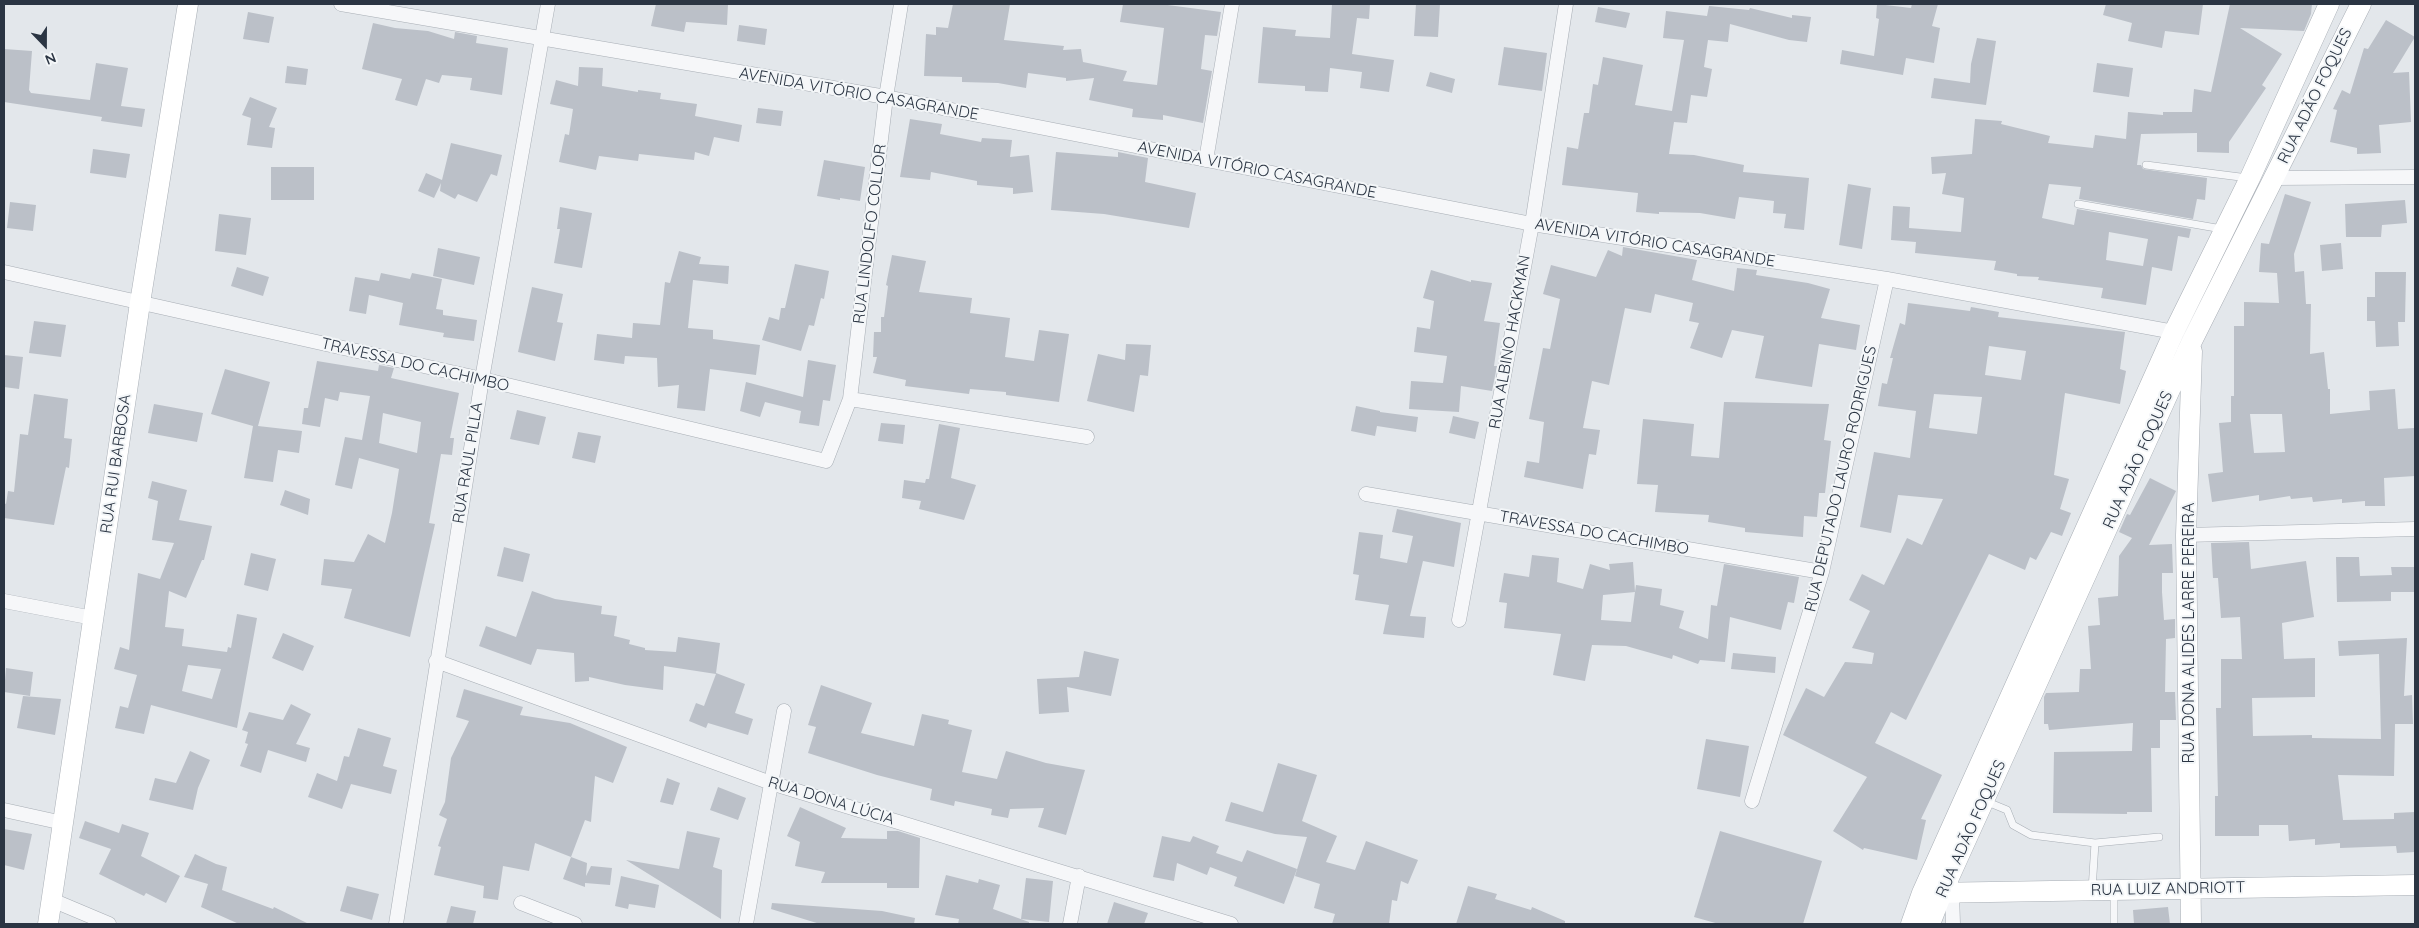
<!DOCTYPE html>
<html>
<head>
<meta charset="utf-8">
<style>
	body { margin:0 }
	#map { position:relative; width:2419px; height:928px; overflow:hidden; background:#e3e7eb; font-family:Quicksand,sans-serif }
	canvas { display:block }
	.frame { position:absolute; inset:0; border:5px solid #2b3543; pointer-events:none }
	.north { position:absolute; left:20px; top:20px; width:50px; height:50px; -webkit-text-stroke:4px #f3f6f8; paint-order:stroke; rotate:158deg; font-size:14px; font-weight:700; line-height:20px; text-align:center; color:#2b3543 }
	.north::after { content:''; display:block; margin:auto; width:18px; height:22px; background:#2b3543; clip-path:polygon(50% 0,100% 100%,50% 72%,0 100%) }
</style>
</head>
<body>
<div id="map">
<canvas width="2419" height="928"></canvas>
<div class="frame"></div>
<div class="north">N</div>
</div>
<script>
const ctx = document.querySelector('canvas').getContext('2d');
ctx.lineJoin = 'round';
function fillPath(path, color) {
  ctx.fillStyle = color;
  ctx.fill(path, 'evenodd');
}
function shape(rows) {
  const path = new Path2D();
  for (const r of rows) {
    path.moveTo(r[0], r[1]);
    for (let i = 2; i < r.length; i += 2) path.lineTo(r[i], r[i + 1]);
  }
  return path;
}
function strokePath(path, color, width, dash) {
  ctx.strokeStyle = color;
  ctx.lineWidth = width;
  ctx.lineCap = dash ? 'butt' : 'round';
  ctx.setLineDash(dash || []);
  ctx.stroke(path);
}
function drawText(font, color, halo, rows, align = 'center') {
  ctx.font = font + ' Quicksand,sans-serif';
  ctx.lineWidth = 4;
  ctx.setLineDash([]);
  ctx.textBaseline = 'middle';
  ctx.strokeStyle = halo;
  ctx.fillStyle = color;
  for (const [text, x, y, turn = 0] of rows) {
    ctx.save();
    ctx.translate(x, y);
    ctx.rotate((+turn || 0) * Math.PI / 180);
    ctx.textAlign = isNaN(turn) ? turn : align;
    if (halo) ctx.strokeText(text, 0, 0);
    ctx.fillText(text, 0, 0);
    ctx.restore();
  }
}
fillPath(shape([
	[656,4,728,4,727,25,686,22,684,32,651,26],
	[953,4,1010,4,1004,40,1064,46,1063,50,1081,49,1083,62,1127,71,1123,81,1157,85,1164,28,1120,22,1123,4,1160,4,1221,12,1217,36,1205,35,1201,69,1212,71,1203,123,1163,115,1163,120,1132,117,1133,109,1089,100,1094,78,1066,81,1066,78,1028,73,1026,88,998,83,962,82,962,77,924,76,926,34,936,35,936,27,948,28],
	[1332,4,1370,4,1369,19,1357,18,1352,54,1394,60,1389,92,1360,88,1362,72,1330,68,1328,92,1305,91,1305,86,1258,83,1263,27,1296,30,1295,36,1330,38],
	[1416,4,1440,4,1438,37,1414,36],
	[1877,4,1911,8,1912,4,1938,4,1932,26,1940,28,1934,63,1906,58,1903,75,1840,64,1842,50,1874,56,1879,19,1876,18],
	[2106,4,2203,4,2199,35,2165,31,2162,48,2128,41,2132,23,2103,15],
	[2230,4,2312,4,2311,14,2304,31,2240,28,2282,54,2262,85,2266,88,2229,142,2229,153,2197,152,2197,133,2141,134,2137,165,2141,165,2143,169,2207,178,2205,200,2197,199,2193,219,2079,199,2081,187,2049,184,2042,218,2074,225,2077,209,2191,229,2189,238,2178,236,2172,271,2152,267,2146,305,2101,298,2103,288,2038,280,2039,277,2017,276,2017,274,1994,270,1996,261,1915,253,1916,242,1891,240,1893,206,1910,207,1909,228,1961,232,1964,198,1942,194,1946,173,1932,174,1931,157,1972,154,1975,119,2002,121,2001,124,2050,136,2048,143,2093,148,2095,135,2126,139,2128,112,2163,115,2163,112,2192,112,2194,89,2211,92],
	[2109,232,2148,239,2143,266,2106,260],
	[1709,6,1749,10,1750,8,1792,18,1792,15,1811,17,1807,42,1789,40,1730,24,1728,42,1708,40,1704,67,1712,69,1707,97,1691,95,1687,123,1674,122,1669,154,1694,155,1744,165,1743,172,1809,178,1804,230,1784,228,1786,214,1773,213,1774,201,1739,197,1735,219,1700,213,1659,212,1659,214,1636,212,1638,193,1562,185,1567,147,1578,149,1584,113,1589,113,1593,84,1598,85,1603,57,1643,65,1635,105,1672,111,1684,40,1663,38,1666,11,1707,16],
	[1598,7,1630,13,1626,28,1595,22],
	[248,12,274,17,269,43,243,39],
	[2386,20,2415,37,2393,73,2409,72,2411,122,2379,125,2381,153,2357,154,2357,148,2330,142,2337,110,2333,109,2342,90,2350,94,2364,48,2368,49],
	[373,23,395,28,428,31,454,39,455,32,477,36,476,43,508,48,502,95,470,90,472,78,442,75,439,83,426,79,417,106,395,100,402,79,362,69],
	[739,25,767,29,765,45,737,41],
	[1977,38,1996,41,1986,105,1931,98,1934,78,1970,83,1971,64],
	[1504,47,1547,53,1542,91,1498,85],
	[4,49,32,51,29,90,31,93,90,100,96,63,128,68,121,106,145,109,142,127,101,121,102,117,4,102],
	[2097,63,2133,68,2129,97,2093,92],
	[287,66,308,69,306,85,285,83],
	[579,67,603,68,602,86,638,92,638,90,661,93,660,99,697,104,695,116,742,125,739,142,714,137,709,156,695,152,694,160,639,154,638,161,599,156,596,170,559,162,565,134,569,135,573,109,550,104,556,80,578,86],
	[1430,72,1455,79,1452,93,1426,86],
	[250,97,277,108,269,127,275,128,272,148,247,145,251,118,242,115],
	[758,108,783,111,781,126,756,123],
	[910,119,942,124,940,134,981,142,982,138,1012,140,1010,157,1029,155,1033,192,1013,194,1013,188,977,185,977,181,931,172,930,180,900,177],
	[451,143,502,155,497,176,491,174,477,202,458,194,455,199,440,191,441,183,434,198,418,191,426,173,442,180],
	[93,149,130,154,126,178,90,173],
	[1056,152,1118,157,1118,152,1148,158,1145,182,1196,193,1189,228,1104,214,1051,210],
	[824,160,865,167,860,201,840,198,840,200,817,196],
	[271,167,314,167,314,200,271,200],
	[1848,184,1871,188,1862,249,1839,245],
	[2285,194,2311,202,2294,254,2295,272,2304,271,2306,304,2311,304,2310,354,2324,352,2328,389,2330,389,2330,414,2370,410,2369,391,2395,389,2398,429,2414,428,2415,476,2384,478,2385,506,2365,506,2365,501,2342,503,2342,499,2313,502,2312,497,2291,499,2290,496,2259,501,2259,495,2212,502,2208,474,2223,472,2219,423,2231,422,2231,396,2234,396,2234,326,2244,326,2244,302,2279,303,2277,273,2259,272,2261,243,2269,244],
	[2250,414,2282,414,2285,452,2254,453],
	[2405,200,2407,223,2382,225,2381,237,2346,237,2345,204],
	[10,202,36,205,33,231,7,228],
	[560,207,592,213,582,268,554,263,560,229,557,229],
	[219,214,251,218,246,255,215,251],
	[2341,243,2343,269,2322,271,2320,245],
	[1623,247,1697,260,1692,280,1734,291,1737,268,1757,270,1756,275,1808,283,1830,289,1821,318,1860,325,1856,350,1819,344,1812,387,1755,378,1764,336,1732,330,1722,358,1690,348,1699,323,1689,321,1693,303,1655,294,1651,313,1625,308,1609,385,1592,381,1583,428,1600,430,1596,455,1589,454,1583,489,1524,477,1527,461,1539,463,1544,422,1529,419,1543,348,1550,349,1560,299,1543,294,1551,265,1596,277,1608,250,1622,256],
	[438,248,480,257,474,285,433,276],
	[679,251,701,257,699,264,729,266,728,284,693,280,688,328,713,330,713,339,760,345,756,375,710,369,705,411,677,408,679,385,658,387,657,358,625,356,624,364,594,360,597,334,632,338,633,323,660,325,665,282,670,283],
	[892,255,926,261,919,292,972,298,970,313,1010,318,1005,357,1034,361,1039,330,1069,334,1059,402,1006,395,1006,392,970,389,969,394,905,386,906,380,873,373,877,357,873,357,874,332,881,332,881,317,884,317,888,286,886,285],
	[795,264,829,271,824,299,821,298,814,326,809,325,801,351,762,340,769,317,779,320,781,308,785,308],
	[237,267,269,277,263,296,231,286],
	[1431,270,1471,282,1471,280,1492,283,1484,321,1500,323,1494,366,1497,366,1492,391,1461,386,1459,412,1409,409,1411,381,1443,383,1447,356,1414,352,1417,327,1430,329,1434,301,1423,298],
	[2375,272,2406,272,2405,322,2398,322,2399,346,2376,347,2375,321,2367,321,2367,297,2375,297],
	[381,273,410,279,412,273,442,279,436,309,443,310,443,315,477,320,474,341,443,337,444,333,399,325,403,303,369,295,366,314,349,311,355,277,379,281],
	[532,287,563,294,557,322,563,323,555,361,518,352],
	[1908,303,1970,311,1971,307,1999,312,1998,317,2125,332,2120,369,2126,371,2120,404,2065,393,2054,475,2069,479,2060,509,2071,513,2062,536,2051,532,2036,560,2030,557,2025,570,1989,554,1906,720,1891,712,1875,743,1942,775,1921,819,1926,820,1917,860,1864,848,1863,850,1833,831,1867,777,1783,735,1806,688,1824,697,1845,662,1872,664,1874,653,1852,648,1870,611,1849,600,1862,574,1884,585,1907,538,1922,545,1943,499,1898,495,1891,533,1860,527,1874,452,1910,458,1916,411,1878,406,1882,383,1887,384,1893,358,1890,358,1900,323,1905,325],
	[1989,346,2026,351,2021,380,1985,375],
	[1934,394,1982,397,1977,434,1929,428],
	[34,321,66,325,61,357,29,353],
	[1126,344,1151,345,1148,376,1140,375,1134,412,1087,401,1098,354,1125,360],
	[4,355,23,357,19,389,4,387],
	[808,360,836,365,830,401,823,400,819,426,799,423,801,411,765,402,760,417,740,411,746,382,803,397],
	[317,361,378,371,379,365,394,368,391,378,459,393,450,438,454,438,452,455,441,454,429,523,435,524,410,637,344,618,352,589,321,585,324,559,354,562,368,534,385,543,392,513,399,469,359,458,352,489,335,485,345,437,362,440,370,396,340,392,338,401,325,398,320,427,302,424,304,408,308,408],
	[383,413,421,422,417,453,379,443],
	[225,369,270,382,258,426,302,431,299,453,278,450,273,482,244,478,253,426,211,414],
	[34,394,68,399,64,438,72,439,69,468,66,467,54,525,4,518,4,503,6,504,8,491,14,492,20,434,28,435],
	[1724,402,1829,404,1824,440,1831,441,1825,493,1819,493,1817,517,1804,516,1803,537,1745,532,1745,528,1708,522,1709,515,1655,512,1658,485,1637,484,1643,419,1694,424,1691,456,1719,458],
	[154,404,203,413,197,442,148,433],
	[1356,406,1380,411,1380,412,1418,417,1416,432,1377,426,1375,436,1351,431],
	[517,410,546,417,539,445,510,439],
	[1453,416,1479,422,1475,439,1449,433],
	[881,423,905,425,903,444,878,441],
	[939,424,960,428,951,478,976,485,964,520,919,509,921,501,902,498,904,480,925,483,926,479,929,479],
	[578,432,601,436,595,463,572,458],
	[2150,478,2176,491,2149,545,2172,544,2173,573,2162,573,2162,592,2164,620,2175,619,2175,638,2166,639,2165,692,2175,692,2176,720,2160,720,2160,748,2151,748,2152,812,2127,812,2127,814,2053,813,2054,752,2132,751,2133,723,2049,730,2048,724,2044,724,2044,697,2046,693,2079,692,2080,669,2091,669,2088,626,2100,625,2098,598,2118,596,2119,556,2132,538,2119,532,2127,514,2130,515],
	[152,481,187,490,179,520,212,526,204,560,202,560,186,598,169,591,165,627,184,629,182,646,227,652,228,647,231,648,237,614,257,618,237,728,151,705,144,734,115,728,120,706,128,708,137,675,114,669,120,647,129,650,138,573,160,579,174,543,152,540,158,501,148,498],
	[188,665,221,669,212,699,182,691],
	[285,490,310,499,308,515,280,505],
	[1397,509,1461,523,1454,567,1423,561,1410,616,1426,617,1424,638,1383,634,1389,605,1355,600,1359,575,1353,574,1359,532,1383,535,1380,558,1407,563,1413,536,1392,532],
	[2249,542,2251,569,2306,561,2314,617,2282,623,2284,659,2315,658,2315,697,2252,698,2253,736,2312,735,2312,738,2381,739,2379,654,2339,656,2338,641,2407,638,2404,696,2412,695,2413,724,2395,724,2394,776,2338,775,2343,820,2394,819,2394,813,2415,812,2415,852,2397,853,2396,846,2340,848,2340,843,2315,845,2315,839,2289,841,2288,825,2259,825,2259,836,2215,836,2215,796,2218,796,2216,708,2221,708,2221,659,2242,659,2240,617,2221,618,2218,578,2213,578,2211,543],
	[504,547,530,554,523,582,497,576],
	[251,553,276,559,268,591,244,585],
	[1532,555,1559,558,1557,582,1583,589,1590,564,1610,570,1609,564,1633,562,1635,592,1636,585,1662,589,1660,605,1684,611,1679,628,1708,639,1711,605,1717,606,1724,564,1799,577,1794,603,1788,602,1781,630,1730,617,1725,662,1700,660,1698,664,1673,655,1672,659,1626,646,1592,645,1585,681,1553,675,1561,634,1504,628,1507,603,1499,602,1504,573,1529,577],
	[1635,592,1631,622,1601,620,1603,595],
	[2336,557,2359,557,2360,576,2392,575,2391,567,2414,567,2414,592,2391,592,2391,601,2337,602],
	[532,591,555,599,602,606,601,614,617,616,614,636,630,640,629,644,645,648,645,650,676,652,678,637,720,643,716,673,745,684,735,713,753,719,748,735,708,723,706,728,689,721,696,703,704,706,716,674,664,666,663,690,625,685,589,677,589,681,575,682,574,653,537,649,531,665,479,646,486,626,516,637],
	[283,633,314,646,303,671,272,658],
	[1084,651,1119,659,1111,696,1067,687,1069,712,1039,714,1037,679,1079,677],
	[1733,653,1776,657,1775,673,1731,669],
	[6,668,33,672,30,696,4,692],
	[821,685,872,703,861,733,914,746,922,714,949,720,948,724,972,730,962,772,997,779,1006,751,1046,763,1085,770,1066,835,1038,827,1044,808,1010,809,1008,818,991,815,992,809,955,801,954,806,930,800,932,789,877,775,808,753,816,727,808,725],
	[464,689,523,707,520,715,570,723,627,747,613,783,595,776,591,822,585,820,571,857,535,843,529,871,503,866,498,900,483,898,484,886,434,875,441,847,438,846,447,819,439,815,445,802,451,758,469,721,456,717],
	[23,696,61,699,55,735,17,728],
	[291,704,311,714,296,744,310,748,306,762,268,750,261,773,240,766,248,744,245,743,248,732,242,730,249,712,283,720],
	[358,728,391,738,383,766,397,770,391,794,351,784,342,809,308,797,317,773,337,781,344,756,349,757],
	[1706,739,1749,746,1740,797,1697,789],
	[190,751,210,760,198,788,193,810,149,800,155,778,176,783],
	[1278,763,1317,775,1302,821,1337,836,1326,862,1355,870,1366,841,1418,860,1408,884,1401,881,1397,901,1392,900,1389,924,1332,924,1335,914,1314,908,1320,884,1295,876,1307,837,1275,834,1225,821,1231,802,1263,812],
	[667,778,680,783,673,805,660,802],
	[718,787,746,798,738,820,710,810],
	[800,807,846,828,841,838,887,839,887,831,898,831,920,838,919,888,887,888,887,883,821,883,825,872,795,866,800,842,787,836],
	[85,821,119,833,122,824,149,833,141,856,180,876,166,903,146,893,144,896,99,874,111,849,79,838],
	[4,829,32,834,24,870,4,865],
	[687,831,720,838,713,867,722,870,721,919,626,860,679,869],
	[1720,831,1822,861,1803,924,1719,924,1694,917],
	[1162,836,1190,842,1193,836,1219,846,1216,853,1242,862,1247,850,1297,869,1284,904,1234,886,1237,877,1210,867,1207,875,1177,863,1174,881,1153,877],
	[195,854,216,864,227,867,222,890,273,909,274,907,309,924,239,924,201,907,208,884,184,877],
	[571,857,587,863,586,876,591,866,612,868,610,885,585,883,585,887,563,879],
	[946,875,978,883,979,879,1000,885,993,909,1029,922,1029,924,958,924,959,919,935,915],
	[621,876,659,885,655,908,629,904,628,909,615,906],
	[1026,878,1053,881,1049,922,1021,919],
	[347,886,379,894,372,920,340,911],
	[1468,886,1497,894,1495,899,1531,910,1532,907,1565,921,1565,924,1456,924],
	[1114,902,1148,913,1144,924,1107,924],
	[772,903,882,911,915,918,914,924,820,924,771,909],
	[451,906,476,911,473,924,446,924],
	[2168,907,2170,924,2134,924,2133,910]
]), '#bbc0c8');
const lane = shape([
	[2146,165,2248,178],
	[2078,204,2222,229],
	[1985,801,2007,810,2013,825,2031,835,2095,843,2159,837],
	[2092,890,2095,843],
	[2114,893,2114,924]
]);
const street = shape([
	[341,4,886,97,1532,224,1887,279,2174,332],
	[1206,160,1232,4],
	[2275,178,2415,177],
	[4,272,482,379,826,461,850,399,886,97,901,4],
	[850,399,1087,437],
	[1366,494,1822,572],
	[2186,535,2415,529],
	[4,601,93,618],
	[1459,620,1532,224,1566,4],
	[436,661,771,783,1231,924],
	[1752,801,1822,572,1887,279],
	[4,810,63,823],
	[1952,893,1953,924],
	[52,900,109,924],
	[521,903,575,924],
	[396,924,482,379,548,4],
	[746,924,784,711],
	[1070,924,1079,876]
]);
const secondary = shape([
	[1930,893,2415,885],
	[48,924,140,303,188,4],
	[1911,924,1922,893,2174,332,2250,178,2329,4],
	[1930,924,1942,893,2192,341,2361,4],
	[2191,924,2186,535,2192,351]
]);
strokePath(lane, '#a8aeb5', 8);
strokePath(street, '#a8aeb5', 15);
strokePath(secondary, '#a8aeb5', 21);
strokePath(lane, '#f6f7f9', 7);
strokePath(street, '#f6f7f9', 14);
strokePath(secondary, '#fff', 20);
drawText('16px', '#2b3543', '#f3f6f8', [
	["AVENIDA VITÓRIO CASAGRANDE",859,94,10],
	["RUA ADÃO FOQUES",2315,96,-64],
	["AVENIDA VITÓRIO CASAGRANDE",1257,170,11],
	["RUA LINDOLFO COLLOR",870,234,-83],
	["AVENIDA VITÓRIO CASAGRANDE",1655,243,9],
	["RUA ALBINO HACKMAN",1510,342,-80],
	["TRAVESSA DO CACHIMBO",415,365,13],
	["RUA ADÃO FOQUES",2138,460,-66],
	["RUA RAUL PILLA",468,463,-81],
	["RUA RUI BARBOSA",116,464,-82],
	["RUA DEPUTADO LAURO RODRIGUES",1841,479,-77],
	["TRAVESSA DO CACHIMBO",1594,533,10],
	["RUA DONA ALIDES LARRE PEREIRA",2189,633,-90],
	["RUA DONA LÚCIA",831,801,17],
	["RUA ADÃO FOQUES",1971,829,-66],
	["RUA LUIZ ANDRIOTT",2168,889,-1]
]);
</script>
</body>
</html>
